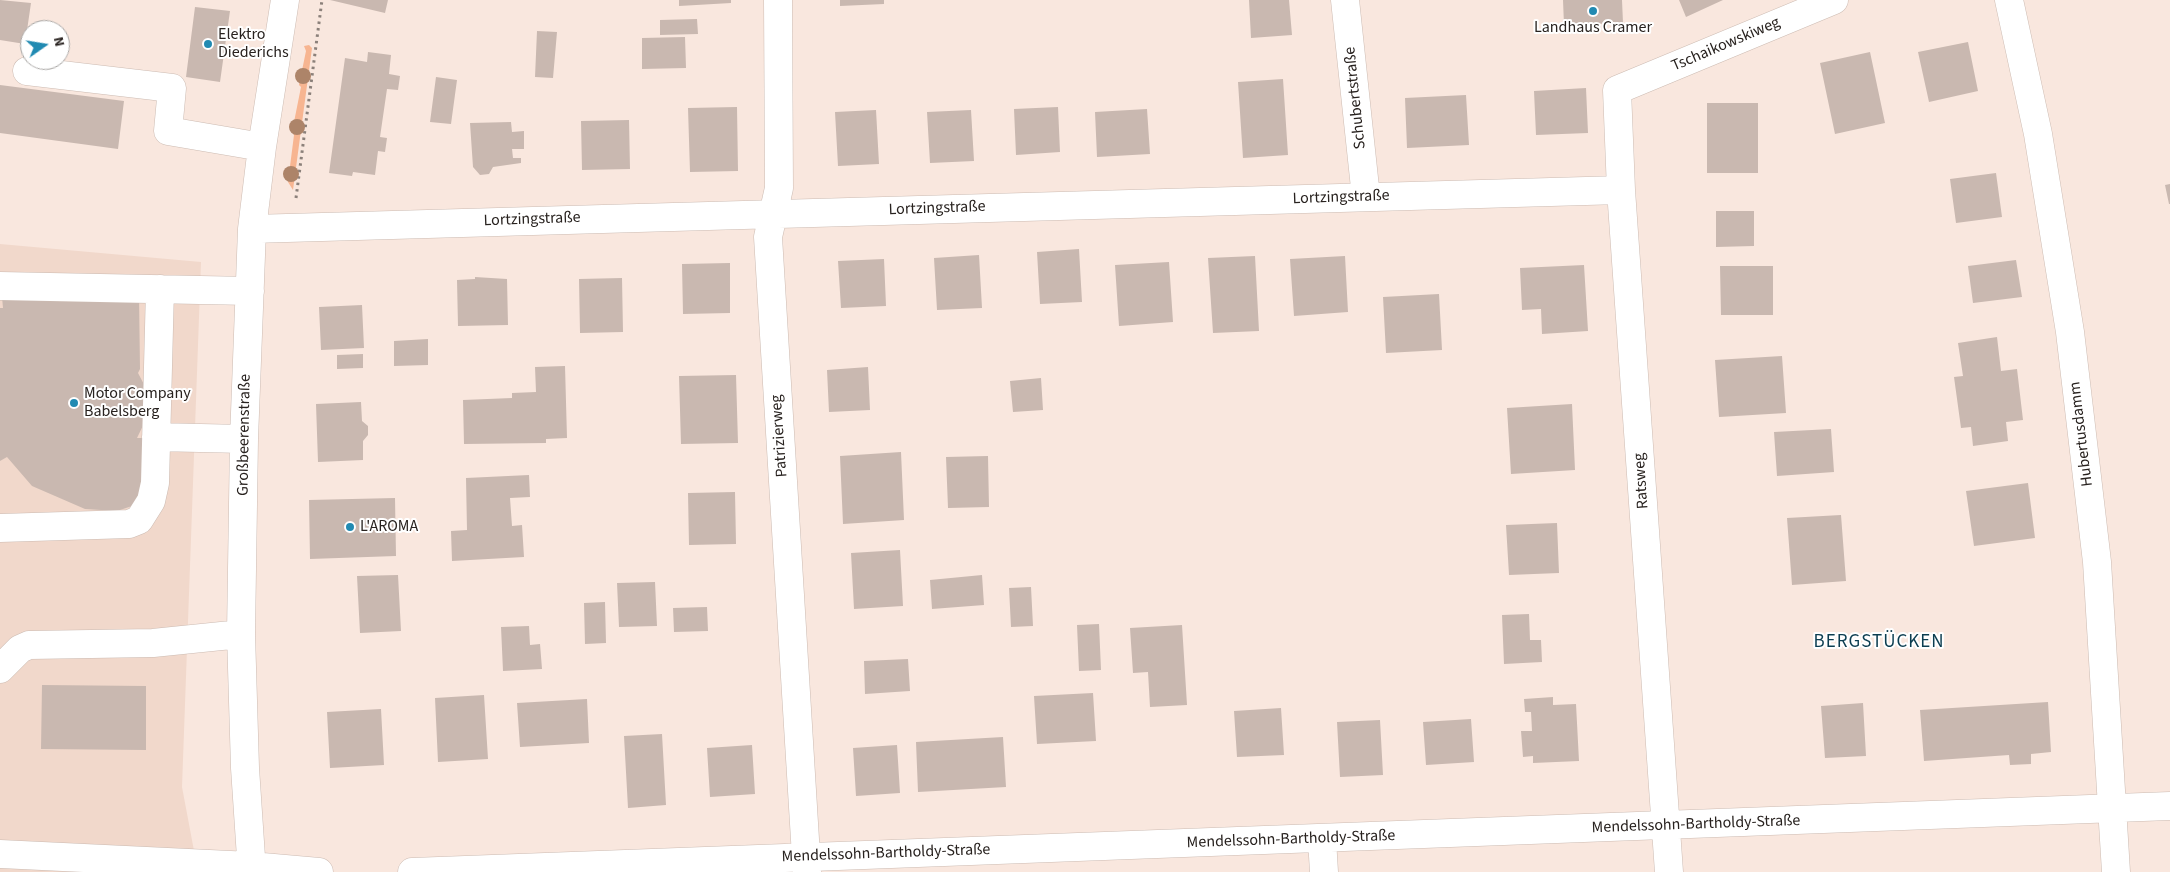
<!DOCTYPE html>
<html>
<head>
<meta charset="utf-8">
<style>
	body { margin:0 }
	#map { position:relative; width:2170px; height:872px; overflow:hidden; background:#f9e7de; font-family:"Source Sans 3",sans-serif }
	canvas { display:block }
	.north { position:absolute; left:20px; top:20px; width:50px; height:50px; box-sizing:border-box; background:#fff; border:1px solid #a9a7a5; border-radius:50%; rotate:77deg; font-size:14px; font-weight:700; line-height:20px; text-align:center; color:#28221f }
	.north::after { content:''; display:block; margin:auto; width:18px; height:22px; background:#218ab2; clip-path:polygon(50% 0,100% 100%,50% 72%,0 100%) }
</style>
</head>
<body>
<div id="map">
<canvas width="2170" height="872"></canvas>
<div class="north">N</div>
</div>
<script>
const ctx = document.querySelector('canvas').getContext('2d');
ctx.lineJoin = 'round';
function fillPath(path, color) {
  ctx.fillStyle = color;
  ctx.fill(path, 'evenodd');
}
function shape(rows) {
  const path = new Path2D();
  for (const r of rows) {
    path.moveTo(r[0], r[1]);
    for (let i = 2; i < r.length; i += 2) path.lineTo(r[i], r[i + 1]);
  }
  return path;
}
function strokePath(path, color, width, dash) {
  ctx.strokeStyle = color;
  ctx.lineWidth = width;
  ctx.lineCap = dash ? 'butt' : 'round';
  ctx.setLineDash(dash || []);
  ctx.stroke(path);
}
function drawText(font, color, halo, rows, align = 'center') {
  ctx.font = font + ' "Source Sans 3",sans-serif';
  ctx.lineWidth = 4;
  ctx.setLineDash([]);
  ctx.textBaseline = 'middle';
  ctx.strokeStyle = halo;
  ctx.fillStyle = color;
  for (const [text, x, y, turn = 0] of rows) {
    ctx.save();
    ctx.translate(x, y);
    ctx.rotate((+turn || 0) * Math.PI / 180);
    ctx.textAlign = isNaN(turn) ? turn : align;
    if (halo) ctx.strokeText(text, 0, 0);
    ctx.fillText(text, 0, 0);
    ctx.restore();
  }
}
fillPath(shape([
	[0,244,201,262,182,787,198,872,0,872]
]), '#f1d8cb');
fillPath(shape([
	[309,45,312,48,293,190,288,182,294,135,292,132,301,87,299,85,306,51,304,46]
]), '#f7b591');
fillPath(shape([
	[0,0,31,3,25,44,0,40],
	[330,0,388,0,385,13],
	[679,0,731,0,731,3,679,6],
	[840,0,884,0,884,4,840,6],
	[1249,0,1289,0,1292,35,1251,38],
	[1563,0,1622,0,1623,23,1564,25],
	[1679,0,1723,0,1686,17],
	[195,7,230,11,220,82,186,77],
	[697,19,698,34,660,35,660,20],
	[537,31,557,32,553,78,535,77],
	[685,37,686,68,642,69,642,38],
	[1968,42,1978,91,1929,102,1918,52],
	[368,52,391,55,389,74,400,76,398,90,387,89,380,137,387,138,385,152,378,151,375,175,353,172,352,176,329,173,345,58,367,62],
	[1870,52,1885,123,1835,134,1820,63],
	[436,77,457,80,451,124,430,122],
	[1283,79,1288,155,1243,158,1238,82],
	[0,85,124,101,118,149,0,133],
	[1586,88,1588,133,1536,135,1534,91],
	[1466,95,1469,145,1407,148,1405,98],
	[1707,103,1758,103,1758,173,1707,173],
	[737,107,738,171,690,172,688,108],
	[1058,107,1060,152,1016,155,1014,109],
	[1147,109,1150,154,1097,157,1095,112],
	[876,110,879,164,838,166,835,112],
	[971,110,974,161,930,163,927,112],
	[629,120,630,169,582,170,581,121],
	[511,122,512,132,524,131,524,149,512,149,513,158,521,158,521,163,493,167,489,174,480,175,473,167,470,123],
	[1996,173,2002,217,1956,223,1950,179],
	[2170,184,2170,204,2169,204,2165,185],
	[1716,211,1754,211,1754,246,1716,247],
	[1079,249,1082,302,1040,304,1037,252],
	[979,255,982,308,937,310,934,258],
	[1255,256,1259,331,1213,333,1208,258],
	[1345,256,1348,312,1294,316,1290,259],
	[884,259,886,306,841,308,838,261],
	[2016,260,2022,297,1973,303,1968,266],
	[1169,262,1173,322,1119,326,1115,265],
	[730,263,730,313,683,314,682,264],
	[1584,265,1588,331,1542,334,1541,309,1522,310,1520,268],
	[1720,266,1773,266,1773,315,1721,315],
	[475,277,507,279,508,325,458,326,457,280,475,279],
	[622,278,623,332,580,333,579,279],
	[1439,294,1442,350,1386,353,1383,297],
	[139,295,140,369,138,373,148,392,149,413,137,438,144,438,144,502,117,511,85,509,32,486,7,457,0,461,0,308,3,308,2,297],
	[362,305,364,348,321,350,319,307],
	[1997,337,2001,371,2017,369,2023,420,2006,422,2008,441,1973,446,1971,427,1961,428,1954,377,1963,376,1958,343],
	[428,339,428,365,394,366,394,341],
	[363,354,363,368,337,369,337,355],
	[1782,356,1786,413,1719,417,1715,360],
	[565,366,567,438,546,439,546,443,464,444,463,400,512,398,512,393,536,392,535,367],
	[868,367,870,410,829,412,827,370],
	[736,375,738,443,681,444,679,376],
	[1041,378,1043,410,1013,412,1010,381],
	[361,402,362,421,368,426,368,435,363,441,363,460,318,462,316,404],
	[1572,404,1575,470,1511,474,1507,408],
	[1831,429,1834,472,1777,476,1774,432],
	[901,452,904,520,843,524,840,456],
	[988,456,989,507,948,508,946,457],
	[529,475,530,497,510,498,512,526,522,525,524,557,452,561,451,531,467,530,466,478],
	[2028,483,2035,538,1974,546,1966,491],
	[735,492,736,544,689,545,688,493],
	[395,498,396,556,310,559,309,500],
	[1841,515,1846,581,1792,585,1787,518],
	[1557,523,1559,573,1509,575,1506,525],
	[900,550,903,606,854,609,851,553],
	[398,575,401,631,360,633,357,576],
	[982,575,984,605,932,609,930,580],
	[655,582,657,626,619,627,617,583],
	[1031,587,1033,626,1011,627,1009,588],
	[605,602,606,643,585,644,584,603],
	[707,607,708,631,674,632,673,608],
	[1529,614,1530,640,1541,640,1542,662,1504,664,1502,615],
	[1099,624,1101,670,1079,671,1077,625],
	[1182,625,1187,705,1150,707,1148,672,1133,673,1130,628],
	[529,626,530,645,540,644,542,669,503,671,501,627],
	[908,659,910,691,865,694,864,661],
	[42,685,146,686,146,750,41,749],
	[1093,693,1096,741,1037,744,1034,696],
	[484,695,488,759,438,762,435,698],
	[1553,697,1553,705,1576,704,1579,761,1533,763,1533,756,1523,757,1521,731,1532,731,1531,712,1525,712,1524,699],
	[587,699,589,743,520,747,517,703],
	[2048,702,2051,752,2031,754,2031,764,2010,765,2009,755,1924,761,1920,710],
	[1863,703,1866,756,1825,758,1821,706],
	[1281,708,1284,755,1237,757,1234,711],
	[381,709,384,765,330,768,327,712],
	[1471,719,1474,762,1426,765,1423,722],
	[1380,720,1383,775,1340,777,1337,722],
	[662,734,666,805,628,808,624,736],
	[1003,737,1006,787,918,792,916,742],
	[752,745,755,794,710,797,707,748],
	[897,745,900,793,856,796,853,748]
]), '#c9b8b0');
const minor = shape([
	[778,0,779,188,768,237,807,872],
	[1345,0,1366,197],
	[2009,0,2038,134,2070,332,2097,562,2116,872],
	[27,71,172,88,168,131,262,147],
	[252,229,1621,190],
	[0,286,250,291],
	[156,437,244,439],
	[0,528,129,524,139,520,151,501,155,483,160,289],
	[0,669,20,649,29,645,153,643,241,634],
	[1322,839,1324,872],
	[0,854,251,866,319,872],
	[252,872,245,768,241,634,244,439,252,229,262,147,285,0],
	[412,872,2170,806],
	[1669,872,1621,190,1617,90,1834,0]
]);
strokePath(minor, '#ccbbb2', 29);
strokePath(shape([
	[296,198,322,0]
]), '#8b807a', 3, [2.5, 4]);
strokePath(minor, '#fff', 28);
ctx.fillStyle = '#ad8469';
for (const [x, y] of [
	[303,76],
	[297,127],
	[291,174]
]) {
  ctx.beginPath();
  ctx.arc(x, y, 8, 0, 2 * Math.PI);
  ctx.fill();
}
for (const [x, y, r, color] of [
	[1593,11,5,"#218ab2"],
	[208,44,5,"#218ab2"],
	[74,403,5,"#218ab2"],
	[350,527,5,"#218ab2"]
]) {
  const dot = new Path2D();
  dot.arc(x, y, r, 0, 2 * Math.PI);
  ctx.fillStyle = color;
  ctx.fill(dot);
  strokePath(dot, '#fff', 2);
}
drawText('16px', '#28221f', '#fff', [
	["Landhaus Cramer",1593,28,"center"],
	["Elektro",218,35],
	["Diederichs",218,53],
	["Motor Company",84,394],
	["Babelsberg",84,412],
	["L'AROMA",360,527]
], 'left');
drawText('16px', '#28221f', '#fff', [
	["Tschaikowskiweg",1726,45,-23],
	["Schubertstraße",1356,98,-96],
	["Lortzingstraße",1341,198,-2],
	["Lortzingstraße",937,209,-2],
	["Lortzingstraße",532,220,-2],
	["Hubertusdamm",2082,434,-97],
	["Großbeerenstraße",245,435,-89],
	["Patrizierweg",780,436,-94],
	["Ratsweg",1642,481,-94],
	["Mendelssohn-Bartholdy-Straße",1696,825,-2],
	["Mendelssohn-Bartholdy-Straße",1291,840,-2],
	["Mendelssohn-Bartholdy-Straße",886,854,-2]
]);
ctx.letterSpacing = '1px';
drawText('19px', '#0c3d50', '#fff', [
	["BERGSTÜCKEN",1879,643]
]);
ctx.letterSpacing = '0px';
</script>
</body>
</html>
